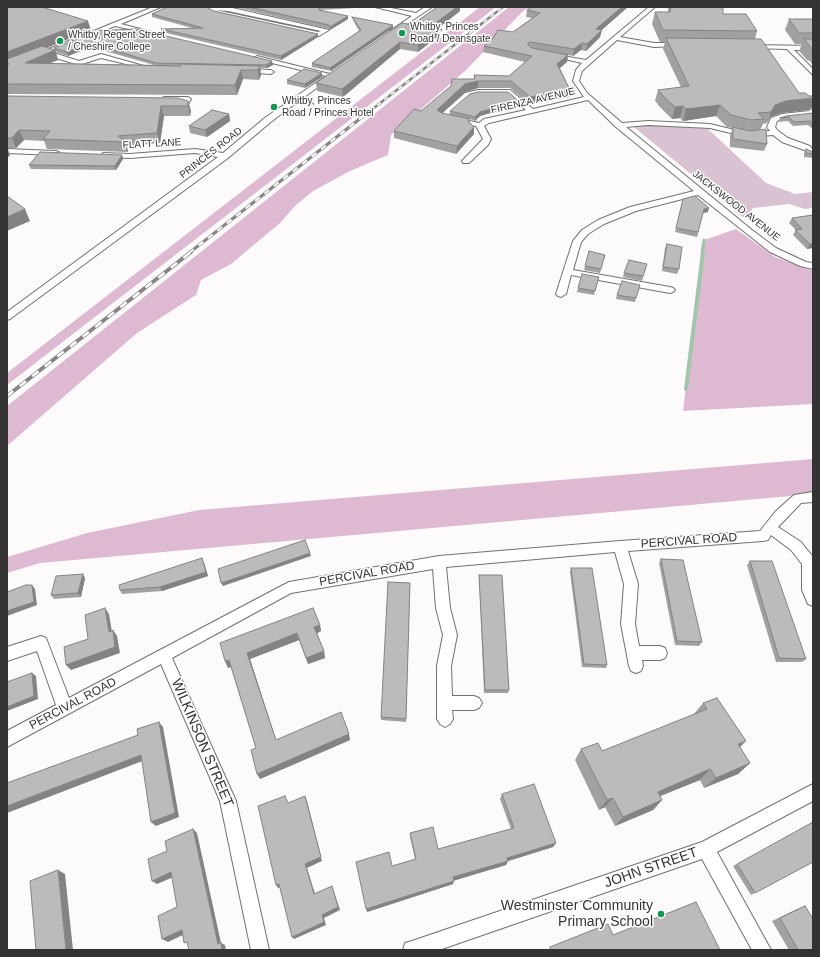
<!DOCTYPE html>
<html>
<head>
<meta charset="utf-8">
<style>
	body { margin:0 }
	#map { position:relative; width:820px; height:957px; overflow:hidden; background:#fdfafc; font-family:Helvetica,sans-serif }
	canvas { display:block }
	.frame { position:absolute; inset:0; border:8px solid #343333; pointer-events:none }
</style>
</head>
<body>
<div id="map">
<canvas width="820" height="957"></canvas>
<div class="frame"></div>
</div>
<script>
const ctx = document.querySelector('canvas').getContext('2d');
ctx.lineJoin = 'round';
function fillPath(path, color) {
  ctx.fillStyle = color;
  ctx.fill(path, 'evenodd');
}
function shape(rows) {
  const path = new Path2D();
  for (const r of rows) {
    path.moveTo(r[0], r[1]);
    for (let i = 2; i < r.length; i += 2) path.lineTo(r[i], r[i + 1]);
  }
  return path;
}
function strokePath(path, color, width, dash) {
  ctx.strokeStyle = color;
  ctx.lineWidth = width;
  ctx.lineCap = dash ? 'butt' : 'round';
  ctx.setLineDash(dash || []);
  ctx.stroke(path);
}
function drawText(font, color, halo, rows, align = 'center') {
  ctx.font = font + ' Helvetica,sans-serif';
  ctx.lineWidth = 3;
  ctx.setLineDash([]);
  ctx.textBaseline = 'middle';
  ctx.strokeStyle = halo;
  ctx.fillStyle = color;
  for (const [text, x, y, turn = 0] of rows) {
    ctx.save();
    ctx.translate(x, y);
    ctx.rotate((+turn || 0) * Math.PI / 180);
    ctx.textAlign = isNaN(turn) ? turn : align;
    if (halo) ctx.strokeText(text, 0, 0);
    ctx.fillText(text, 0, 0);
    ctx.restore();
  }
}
fillPath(shape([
	[648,125,708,129,766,183,795,194,813,192,813,208,805,209,789,204,753,208,744,218,634,127]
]), '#d9c2d1');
fillPath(shape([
	[480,7,496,7,7,385,7,373],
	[509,7,530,7,523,11,465,71,391,135,388,155,350,171,313,191,295,206,280,223,231,264,201,280,196,295,137,333,7,446,7,406],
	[736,229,775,257,813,271,813,404,683,411,704,240],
	[813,459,813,494,40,563,7,573,7,557,87,533,199,510]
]), '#ddbad1');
strokePath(shape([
	[702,253,704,240]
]), '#a1c4ab', 3);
strokePath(shape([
	[686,389,703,252]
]), '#a1c4ab', 4);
const minor = shape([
	[153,7,161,7,121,24,152,32,152,34,115,26,51,52,79,61,101,54,151,68,151,70,101,58,79,65,39,53,153,7],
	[203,7,228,7,329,30,319,36,215,13,203,7],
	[216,10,228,11,321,31,318,32,216,10],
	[375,7,386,7,416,13,425,7,432,7,392,34,390,33,390,31,412,16,375,7],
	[649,7,655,7,620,37,654,43,680,43,683,45,682,46,654,47,617,40,582,71,579,81,587,93,622,123,648,121,710,124,747,133,770,131,767,127,771,118,782,114,809,111,813,108,813,115,784,118,777,121,775,127,778,131,788,138,810,146,813,150,813,156,804,150,782,142,773,135,747,137,710,128,648,125,626,127,752,230,776,248,806,262,813,263,813,269,800,266,770,252,698,195,636,211,604,224,588,234,581,242,573,270,670,287,673,288,675,290,673,292,670,293,571,275,566,294,561,297,558,296,556,294,573,241,582,230,598,220,630,207,694,191,616,127,588,100,489,123,484,126,491,139,488,145,469,163,463,163,462,161,483,139,476,126,442,119,438,117,465,93,478,90,510,90,533,109,584,97,573,81,576,70,582,63,551,56,551,54,586,60,649,7],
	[478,94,508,94,526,110,484,119,479,123,447,116,469,96,478,94],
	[752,45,813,46,813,50,794,50,813,69,813,75,787,49,750,48,750,46,752,45],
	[257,56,334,75,272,121,228,158,10,319,7,320,7,312,218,157,195,153,130,158,106,157,102,155,103,153,130,154,195,149,223,153,266,117,326,76,255,59,254,58,257,56],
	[245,69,271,70,274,72,271,74,243,72,243,70,245,69],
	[164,97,188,97,191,99,187,106,174,107,172,106,172,104,183,103,184,101,162,100,161,99,164,97],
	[7,149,56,151,60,153,56,155,7,153,7,149],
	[813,492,813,502,801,503,778,527,801,542,813,557,813,606,808,604,802,590,802,564,791,550,771,535,768,540,763,541,628,551,638,584,635,624,639,646,660,646,665,648,667,653,665,658,660,660,642,660,643,666,641,671,636,673,631,671,629,666,621,624,624,584,615,552,446,567,450,608,457,635,451,666,452,696,474,696,479,698,482,703,479,708,474,710,452,710,453,719,450,724,445,727,440,724,437,719,437,666,443,635,436,608,433,569,291,593,172,658,236,801,269,950,251,950,220,801,161,664,7,747,7,731,56,705,37,651,7,661,7,647,41,636,46,638,69,698,289,582,439,556,620,541,760,531,776,511,794,495,813,492],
	[813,784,813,801,717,852,771,950,752,950,702,859,439,950,403,950,405,943,412,941,702,842,813,784]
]);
strokePath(minor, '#727071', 2);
fillPath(minor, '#fff');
const railFar2 = shape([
	[370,111,503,7]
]);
const railFar1 = shape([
	[189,253,371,110]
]);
const rail = shape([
	[7,396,191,252]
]);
strokePath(railFar2, '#878586', 2.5);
strokePath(railFar1, '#878586', 3);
strokePath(rail, '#878586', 4);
strokePath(railFar2, '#fff', 1.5, [4.5]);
strokePath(railFar1, '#fff', 2, [6]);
strokePath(rail, '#fff', 2.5, [8]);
fillPath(shape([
	[7,7,91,30,47,48,55,50,54,48,111,33,273,65,267,68,260,68,261,75,259,80,243,79,237,95,7,94],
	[91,47,154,65,50,63,58,60,56,52,68,56],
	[235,7,374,7,320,10,320,11,348,16,348,19,330,30,329,29],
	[437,7,460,7,460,11,440,27,441,34,418,52,400,49,343,97,317,91,316,83,412,25],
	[531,7,628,7,601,30,600,37,586,51,581,50,573,56,568,55,567,62,560,68,570,90,569,97,529,104,510,88,478,88,465,92,441,113,450,115,450,111,520,106,500,110,480,116,475,121,470,119,470,122,474,127,474,134,456,154,394,138,394,131,421,111,474,79,474,75,509,76,525,62,483,52,484,46,513,32,532,18,526,17,527,10],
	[668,7,723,7,723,14,757,31,755,39,799,93,812,107,808,110,781,113,770,117,767,123,763,124,760,130,767,144,764,151,730,147,730,135,733,128,727,127,716,116,683,121,680,118,672,119,658,105,658,104,655,101,658,90,681,87,663,49,665,42,660,42,652,24,655,12,668,12],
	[214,11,318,37,281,60,162,32,161,29,192,28,152,17,152,14],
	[352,17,393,25,393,28,331,71,312,67,312,63,359,31,353,20],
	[789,19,813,19,813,66,810,61,807,60,799,51,802,44,795,44,785,30],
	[322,77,305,88,287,84,287,80],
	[7,96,188,101,191,111,190,116,164,116,160,143,126,146,128,151,127,152,47,149,44,141,24,140,16,148,7,148,10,155,7,158],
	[813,113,813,129,808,125,793,126,788,121,778,122,780,118],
	[229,114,230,121,207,137,190,133,189,126],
	[806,149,813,152,813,158,804,157,804,153],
	[122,155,123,159,116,170,31,169,29,165],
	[683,199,708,212,703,213,697,237,675,232],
	[813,215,813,249,812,248,807,249,793,235,796,230,789,223,792,218],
	[667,244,679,269,677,274,662,271,665,248],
	[605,255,600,273,584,270,585,266],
	[647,264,642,281,623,277,624,273],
	[599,277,594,295,577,292,578,288],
	[640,285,635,302,616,299,617,295],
	[661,559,702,642,699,646,675,645,659,563],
	[750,561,806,659,802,662,776,662,747,565],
	[204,562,208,576,162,591,122,594,120,590],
	[571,568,607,665,606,668,582,667,570,572],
	[479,575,509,690,508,693,484,693,479,579],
	[85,578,81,597,54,599,51,595],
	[410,583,406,722,381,720,381,717],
	[320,625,321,631,317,633,324,651,325,658,308,664,299,640,250,659,276,740,350,740,260,779,256,748,231,667,228,668,225,661],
	[703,703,740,747,750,763,738,774,704,788,700,780,660,796,662,800,653,810,615,826,605,807,599,810,575,760,581,749,602,751,693,715],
	[502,794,556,843,553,847,508,861,506,865,454,880,453,884,367,912,392,866,415,859,410,837,410,833,438,849,511,829,500,799],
	[813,862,751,895,733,866,737,864],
	[805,906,813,950,789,950,772,921,797,909]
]), '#a3a0a2');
fillPath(shape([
	[457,7,460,7,460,11,433,32,433,25],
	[622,7,628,7,595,36,596,29],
	[348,16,348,19,330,30,330,27],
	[88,21,91,30,7,63,7,52],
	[393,25,393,28,331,71,330,68],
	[441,27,441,34,418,52,418,45],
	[602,30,600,37,586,51,587,44],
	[318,34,318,37,281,60,281,56],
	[400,42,400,49,343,97,342,89],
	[90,43,91,47,68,56,67,52],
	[582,43,581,50,573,56,574,49],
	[55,50,58,60,29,72,25,63],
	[568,55,567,62,556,71,557,64],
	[272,61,273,65,267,68,266,65],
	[260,66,261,75,259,80,258,70],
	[241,70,243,79,237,95,235,85],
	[322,73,322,77,305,88,305,84],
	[478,81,478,88,465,92,437,117,437,110,465,84],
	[570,90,569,97,529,104,530,97],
	[813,98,813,104,812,107,808,110,781,113,770,117,767,123,771,112,775,105,786,101],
	[188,101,191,111,190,116,188,106],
	[520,102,520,106,500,110,480,116,475,121,475,117,480,112,501,106],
	[720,105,716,116,683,121,686,109],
	[161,106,164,116,160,143,157,133],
	[683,106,680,118,672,119,675,107],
	[229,114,230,121,207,137,205,130],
	[474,127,474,134,456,154,457,146],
	[19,130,24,140,16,148,12,138],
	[125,141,128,151,127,152,124,142],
	[7,147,10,155,7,158],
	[122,155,123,159,116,170,115,166],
	[709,208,708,212,703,213,704,209],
	[25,209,30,221,7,231,7,217],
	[813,243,813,246,812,248,807,249,810,244],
	[310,553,311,556,223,586,221,583],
	[202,558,208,576,162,591,160,587],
	[83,574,85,578,81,597,78,593],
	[32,585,35,589,37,605,7,616,7,611],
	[105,608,109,614,113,638,109,632],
	[320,625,321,631,316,634,314,627],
	[113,630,117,636,120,653,71,670,66,665],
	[297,633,299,640,250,659,278,746,247,653],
	[324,651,325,658,308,664,306,658],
	[229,660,232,666,228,668,225,661],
	[32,673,36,676,38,699,7,711,7,707],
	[159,722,163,727,179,817,156,826,151,822],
	[349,734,350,740,260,779,257,774],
	[746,741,734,753,738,744],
	[141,755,145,760,7,813,7,806],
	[750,763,738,774,704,788,716,778],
	[710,769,700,780,648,801,658,792],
	[305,796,307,801,322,861,307,868,316,897,314,894,305,864],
	[613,798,605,807,599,810,607,800],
	[662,800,653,810,615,826,623,817],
	[193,829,197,833,221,943,225,945,226,950,222,950,218,944],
	[556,843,553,847,505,862,507,858],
	[508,861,506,865,453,881,453,877],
	[58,870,65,874,73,950,66,950],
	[171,872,176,876,157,884,152,881],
	[454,881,453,884,367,912,366,909],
	[279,884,282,887,278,888,276,885],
	[332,886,340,910,324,918,326,925,294,939,292,937,322,915],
	[182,930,187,933,168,942,162,939]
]), '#848284');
const building = shape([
	[7,7,42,7,88,21,7,52,7,7],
	[167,7,206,7,214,11,318,34,281,56,161,29,203,28,152,14,167,7],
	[249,7,319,7,319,10,348,16,330,27,329,25,249,7],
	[437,7,457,7,433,25,441,27,418,45,400,42,342,89,316,83,402,23,412,25,437,7],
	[531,7,622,7,596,29,602,30,587,44,582,43,574,49,530,42,528,43,528,45,532,48,568,55,557,64,570,90,530,97,511,81,478,81,465,84,437,110,442,113,470,119,468,121,474,127,457,146,394,131,414,109,421,111,451,86,452,79,475,79,474,75,509,76,532,56,484,46,492,40,498,30,513,32,540,13,527,10,531,7],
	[671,7,723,7,723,14,746,14,757,31,663,30,655,12,670,12,671,7],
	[352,17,393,25,330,68,312,63,361,30,352,17],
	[789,19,813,19,813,33,799,33,789,19],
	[136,29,272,61,266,65,156,63,90,43,67,52,54,48,100,30,111,33,112,30,136,29],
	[666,38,761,39,799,93,805,93,809,96,813,96,813,98,786,101,775,105,771,112,758,113,764,119,751,120,731,115,720,105,686,109,683,106,675,107,661,94,662,94,658,90,689,86,666,38],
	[804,39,813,39,813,49,812,49,804,39],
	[42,46,55,50,25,63,181,66,179,64,260,66,258,70,241,70,235,85,7,84,7,65,9,64,7,63,7,59,42,46],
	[304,69,322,73,305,84,287,80,304,69],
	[478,92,508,92,520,102,501,106,480,112,475,117,450,111,470,94,478,92],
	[7,96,178,98,188,101,188,106,161,106,157,133,118,136,125,141,124,142,43,139,50,131,19,130,12,138,7,138,7,96],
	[212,110,229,114,205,130,189,126,212,110],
	[813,113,813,123,810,121,794,122,789,117,780,118,786,116,813,113],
	[733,127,750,131,766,129,767,144,733,139,733,127],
	[806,149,813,152,813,154,806,153,806,149],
	[40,152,122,155,115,166,29,165,40,152],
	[7,196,25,209,7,217,7,196],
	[695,196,709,208,704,209,698,232,676,228,683,199,695,196],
	[813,215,813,243,810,244,795,230,802,229,792,218,813,215],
	[667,244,682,247,679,269,663,267,667,244],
	[589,251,605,255,601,269,585,266,589,251],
	[629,260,647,264,643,276,624,273,629,260],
	[582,274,599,277,595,291,578,288,582,274],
	[622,281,640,285,636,298,617,295,622,281],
	[305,540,310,553,221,583,218,569,305,540],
	[202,558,206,572,160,587,120,590,119,585,202,558],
	[661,559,683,560,702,642,677,641,661,559],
	[750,561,772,561,806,659,779,658,750,561],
	[571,568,592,568,607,665,584,664,571,568],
	[83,574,78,593,51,595,56,576,83,574],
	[479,575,502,575,509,690,485,690,479,575],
	[388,582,410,583,406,719,381,717,388,582],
	[26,585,32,585,34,602,7,611,7,592,26,585],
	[105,608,109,632,113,630,115,647,66,665,64,647,88,639,85,615,105,608],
	[313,608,320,625,314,627,324,651,306,658,297,633,247,653,276,740,341,712,349,734,257,774,251,750,256,748,229,660,225,661,220,643,313,608],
	[32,673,34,696,7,707,7,682,32,673],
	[717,698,746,741,738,744,750,763,716,778,710,769,658,792,662,800,623,817,613,798,607,800,581,749,598,743,602,751,707,709,703,703,717,698],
	[159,722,175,813,151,822,141,755,7,806,7,783,138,735,137,729,159,722],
	[534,784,556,843,507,858,508,861,453,877,454,881,366,909,356,862,389,852,392,866,416,859,410,833,433,827,438,849,514,828,502,794,534,784],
	[285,796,288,803,305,796,321,857,305,864,314,894,332,886,338,907,322,915,324,922,292,937,279,884,276,885,258,806,285,796],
	[813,822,813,862,755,893,737,864,813,822],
	[193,829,218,944,221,942,222,950,189,950,187,942,184,943,182,930,162,939,158,916,177,907,171,872,152,881,148,859,167,851,165,841,193,829],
	[58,870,66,950,36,950,30,881,58,870],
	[696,902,720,950,550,950,550,947,608,924,613,935,696,902],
	[805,906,813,919,813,950,798,950,780,918,805,906]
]);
fillPath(building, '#bdbabc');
strokePath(building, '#848284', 1);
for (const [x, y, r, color] of [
	[402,33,4,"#169654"],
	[60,41,4,"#169654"],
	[274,107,4,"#169654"],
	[661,914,4,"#169654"]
]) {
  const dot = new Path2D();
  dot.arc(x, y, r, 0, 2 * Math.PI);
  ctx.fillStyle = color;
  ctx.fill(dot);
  strokePath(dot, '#fff', 1.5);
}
drawText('10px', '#343333', '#fff', [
	["Whitby, Princes",410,27],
	["Road / Deansgate",410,39],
	["Whitby, Regent Street",68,35],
	["/ Cheshire College",68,47],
	["Whitby, Princes",282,101],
	["Road / Princes Hotel",282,113]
], 'left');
drawText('10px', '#343333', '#fff', [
	["FIRENZA AVENUE",533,101,-13],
	["FLATT LANE",152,144,-3],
	["PRINCES ROAD",211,153,-38],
	["JACKSWOOD AVENUE",736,206,38]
]);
drawText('12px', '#343333', '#fff', [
	["PERCIVAL ROAD",689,541,-4],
	["PERCIVAL ROAD",367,574,-10],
	["PERCIVAL ROAD",73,704,-28]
]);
drawText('14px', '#343333', '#fff', [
	["WILKINSON STREET",202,743,67],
	["JOHN STREET",651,868,-19]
]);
drawText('14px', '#343333', '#fff', [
	["Westminster Community",653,906],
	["Primary School",653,922]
], 'right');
</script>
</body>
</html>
